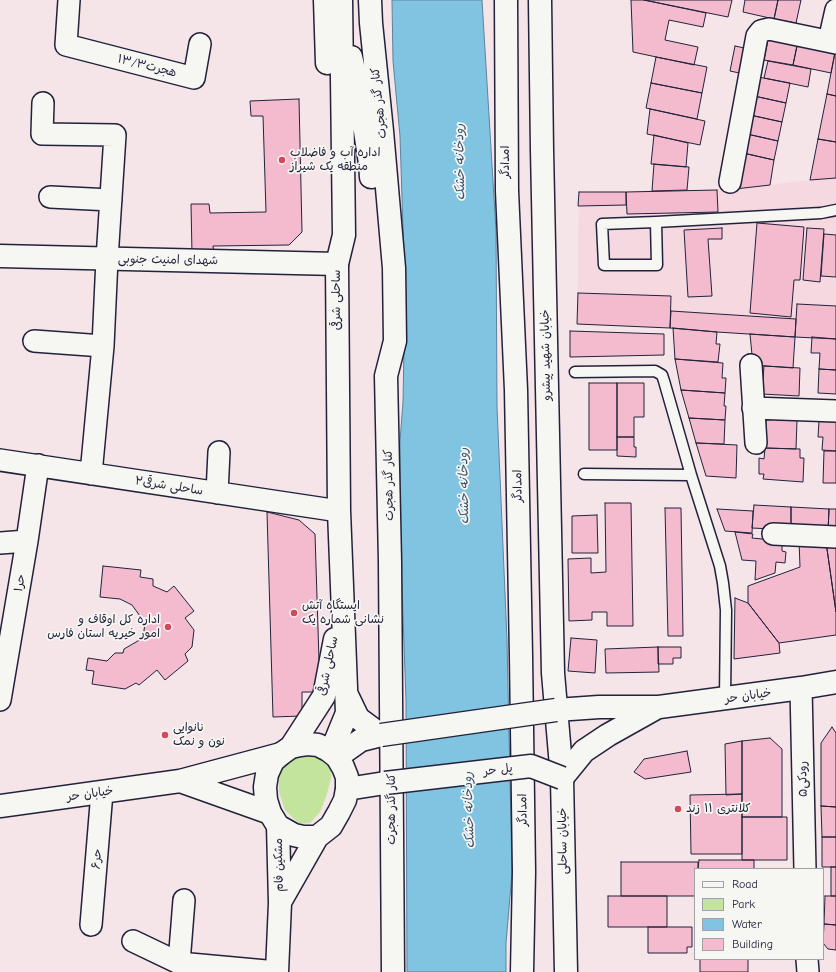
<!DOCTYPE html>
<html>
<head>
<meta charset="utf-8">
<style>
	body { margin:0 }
	#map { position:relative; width:836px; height:972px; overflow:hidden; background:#f5e4e8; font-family:"Comic Neue",sans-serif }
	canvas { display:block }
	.legend { position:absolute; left:694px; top:868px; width:130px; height:92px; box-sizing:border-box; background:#f6f6f2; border:1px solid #a1a1a9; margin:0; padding:5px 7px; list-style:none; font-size:12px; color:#22223b }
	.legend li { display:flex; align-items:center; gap:8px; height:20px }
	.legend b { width:20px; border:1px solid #a1a1a9 }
</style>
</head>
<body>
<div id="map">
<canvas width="836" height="972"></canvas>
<ul class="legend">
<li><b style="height:5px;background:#f6f6f2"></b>Road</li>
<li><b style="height:11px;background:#c3e49d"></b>Park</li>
<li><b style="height:11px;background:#81c4e2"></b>Water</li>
<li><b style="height:11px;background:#f4bbcf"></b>Building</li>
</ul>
</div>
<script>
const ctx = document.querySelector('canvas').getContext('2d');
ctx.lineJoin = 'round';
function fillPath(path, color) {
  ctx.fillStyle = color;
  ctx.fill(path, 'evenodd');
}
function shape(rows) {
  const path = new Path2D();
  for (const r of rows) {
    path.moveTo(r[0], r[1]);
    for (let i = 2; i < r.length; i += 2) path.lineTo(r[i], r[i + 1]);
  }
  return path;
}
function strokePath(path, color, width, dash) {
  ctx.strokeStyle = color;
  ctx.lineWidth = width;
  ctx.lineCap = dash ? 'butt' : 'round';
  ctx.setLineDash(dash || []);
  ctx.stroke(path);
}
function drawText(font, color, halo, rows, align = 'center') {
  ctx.font = font + ' "Comic Neue","Playpen Sans Arabic",sans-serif';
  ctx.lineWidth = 3.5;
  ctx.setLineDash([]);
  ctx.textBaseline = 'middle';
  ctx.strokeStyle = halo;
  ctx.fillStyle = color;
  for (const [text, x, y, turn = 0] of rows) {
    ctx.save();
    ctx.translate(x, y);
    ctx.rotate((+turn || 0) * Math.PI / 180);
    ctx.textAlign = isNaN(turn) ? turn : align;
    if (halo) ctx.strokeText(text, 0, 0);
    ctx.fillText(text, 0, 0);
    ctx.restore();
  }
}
fillPath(shape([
	[836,178,836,339,717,332,670,328,577,324,579,192,735,189,810,180]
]), '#f5d8e0');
fillPath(shape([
	[309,748,332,764,331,779,326,797,320,812,310,823,300,824,292,817,285,810,279,792,279,775,291,759]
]), '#c3e49d');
const water = shape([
	[392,0,482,0,496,231,497,407,507,640,512,873,506,943,506,972,407,972,406,700,400,532,400,441,403,402,405,290,400,136,393,61,392,0]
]);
fillPath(water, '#81c4e2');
strokePath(water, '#5b839f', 1);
const building = shape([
	[631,0,644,0,706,13,703,27,669,20,665,40,698,47,694,65,633,52,631,0],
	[644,0,732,0,728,17,644,0],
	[745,0,778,0,774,19,743,12,745,0],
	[778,0,801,0,796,23,774,19,778,0],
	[769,35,798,41,793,65,764,60,769,35],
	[798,41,836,48,831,73,793,65,798,41],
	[735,46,749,49,744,74,730,71,735,46],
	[835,52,836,52,836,96,827,94,835,52],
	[656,57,707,67,702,93,651,83,656,57],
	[768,61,811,69,808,87,764,78,768,61],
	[758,77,790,83,786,103,754,96,758,77],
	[651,83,702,93,697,119,646,108,651,83],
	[827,94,836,96,836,142,818,139,827,94],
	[754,96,786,103,782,122,750,115,754,96],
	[299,99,302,232,289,245,213,246,214,253,192,254,191,204,209,204,210,213,266,212,263,116,251,116,250,101,299,99],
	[650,109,705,121,700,145,647,134,650,109],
	[750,115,782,122,778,141,747,134,750,115],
	[747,134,778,141,774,160,743,153,747,134],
	[654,135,688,143,686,167,651,164,654,135],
	[818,139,836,142,836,178,810,180,818,139],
	[743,153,774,160,770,185,735,189,743,153],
	[654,164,689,167,687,190,652,191,654,164],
	[717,190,718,212,627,214,626,192,717,190],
	[579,192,626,192,626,205,578,206,579,192],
	[757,223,804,227,800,280,794,280,791,317,750,313,757,223],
	[722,228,722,239,708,239,712,296,688,297,684,230,722,228],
	[807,228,824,229,820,282,803,280,807,228],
	[824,234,836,235,836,277,821,276,824,234],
	[578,293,671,296,670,328,577,324,578,293],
	[797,304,836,306,836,339,795,337,797,304],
	[671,311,796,319,795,337,717,332,670,328,671,311],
	[673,328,717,332,716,344,720,344,718,362,675,359,673,328],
	[570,331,664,334,664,355,570,357,570,331],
	[750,334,795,337,793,368,753,365,750,334],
	[812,337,836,339,836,370,819,369,820,353,811,353,812,337],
	[675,359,723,363,722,378,726,378,725,393,681,390,675,359],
	[764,366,800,368,799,396,762,394,764,366],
	[819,369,836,370,836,394,818,393,819,369],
	[589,383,617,383,617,450,589,450,589,383],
	[617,383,644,383,644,417,634,417,634,437,617,437,617,383],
	[681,390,725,393,724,406,726,406,725,420,689,418,681,390],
	[689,418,725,420,724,444,696,443,689,418],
	[766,418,797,420,796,449,765,448,766,418],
	[819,421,836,422,836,451,822,450,823,437,818,437,819,421],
	[617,437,634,437,634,447,636,447,636,457,617,456,617,437],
	[696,443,737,445,736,478,706,476,696,443],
	[765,448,800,449,800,458,804,458,803,482,763,479,764,474,759,474,759,458,764,459,765,448],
	[824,451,836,451,836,483,823,483,824,451],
	[605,503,631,503,633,626,607,626,607,612,592,612,592,620,569,621,568,559,591,558,591,573,606,572,605,503],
	[754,505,791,507,791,530,752,528,754,505],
	[791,507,829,509,828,532,791,530,791,507],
	[665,508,681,508,683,636,668,636,665,508],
	[717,509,753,511,752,533,725,531,717,509],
	[829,509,836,509,836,532,828,532,829,509],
	[267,512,299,520,315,534,320,692,302,692,302,716,273,717,267,512],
	[597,515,598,553,572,553,572,516,597,515],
	[735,532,753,534,752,538,782,541,782,551,786,552,785,563,776,562,775,573,755,580,756,561,742,560,735,532],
	[799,540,826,542,836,612,836,635,779,643,748,603,748,586,800,567,799,540],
	[826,542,836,542,836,612,826,542],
	[103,566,141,570,140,577,153,579,153,586,167,592,174,586,194,611,185,618,194,630,192,647,185,654,188,661,165,680,157,670,139,685,136,683,125,689,92,684,94,671,86,670,88,658,107,661,115,653,123,653,124,649,143,638,145,623,132,605,120,599,100,597,103,566],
	[735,598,748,603,779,643,780,653,734,659,735,598],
	[571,638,597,640,595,673,568,671,571,638],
	[658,647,681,647,681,658,673,658,673,664,658,664,658,647],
	[658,647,659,672,606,673,605,649,658,647],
	[832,727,836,733,836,807,821,806,821,743,832,727],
	[770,738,782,749,782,817,742,817,742,741,770,738],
	[742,741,742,794,726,795,725,744,742,741],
	[687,751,691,772,645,779,634,772,644,759,687,751],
	[742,794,742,854,691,854,690,795,742,794],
	[821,806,836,807,836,837,822,837,821,806],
	[742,817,787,817,787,860,742,860,742,817],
	[822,837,836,837,836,867,822,867,822,837],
	[699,860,754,860,754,869,698,869,699,860],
	[621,862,698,862,698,869,695,869,695,896,621,896,621,862],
	[831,867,836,867,836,896,831,896,831,867],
	[608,896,667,896,667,927,608,927,608,896],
	[825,896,836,896,836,925,824,924,825,896],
	[824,924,836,925,836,950,828,949,823,943,824,924],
	[648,927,692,927,692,947,687,947,687,953,648,953,648,927],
	[700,959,748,959,748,972,700,972,700,959]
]);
fillPath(building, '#f4bbcf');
strokePath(building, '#22223b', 1);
const service = shape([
	[656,222,657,265,604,265,602,224,656,222,821,213,836,210],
	[575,372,655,371,662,375,664,381,691,475,720,566,723,583,726,610,725,699],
	[584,474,691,475]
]);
const minor = shape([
	[69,0,66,45,194,78,200,44],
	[829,41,836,10],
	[43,103,42,134,115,135,107,259,103,346,91,474],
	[730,182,757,36,761,31,769,29,836,43],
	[50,197,111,200],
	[34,341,103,346],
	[751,365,756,443],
	[753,408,836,411],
	[0,460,339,511],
	[217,493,219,452],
	[773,534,836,537],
	[0,543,27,541],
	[801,688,805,869],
	[0,700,27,541,38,465],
	[91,925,102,792],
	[133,941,179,963,277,972],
	[807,959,808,972],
	[179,963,184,900]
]);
const tertiary = shape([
	[0,256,337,264],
	[556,710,599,707,659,707,801,688,836,682],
	[337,757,361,740,381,735],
	[562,778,584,751,608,735,658,707],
	[180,781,270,813],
	[347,789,385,783],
	[0,806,180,781,281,754]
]);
const secondary = shape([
	[325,0,327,63],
	[370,0,371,23,382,131,394,268,395,341,386,376,390,562,393,972],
	[506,0,507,191,516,390,521,656,524,872,522,972],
	[540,0,542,150,553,673,562,778,566,972],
	[351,57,358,86,370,163,371,177],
	[346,693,358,718,381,735],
	[308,744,318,745,328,750,337,757,343,767,347,777,347,789,345,800,339,812,331,826,317,837,303,837,294,835,278,826,270,813,266,800,265,787,267,774,273,761,281,754,291,747,300,745,308,744],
	[291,747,324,696,335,639],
	[331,752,347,713,339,511,337,264,344,235,341,0],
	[280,902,317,837],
	[277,972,280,903,278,826]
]);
strokePath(service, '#22223b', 13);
strokePath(minor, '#22223b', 24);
strokePath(tertiary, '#22223b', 25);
strokePath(secondary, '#22223b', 25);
strokePath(service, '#f6f6f2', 10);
strokePath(minor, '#f6f6f2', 21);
strokePath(tertiary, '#f6f6f2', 22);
strokePath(secondary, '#f6f6f2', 22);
const tertiaryBridge = shape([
	[381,735,556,710],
	[385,783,531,766,562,778]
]);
strokePath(tertiaryBridge, '#22223b', 25, []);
strokePath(tertiaryBridge, '#f6f6f2', 22);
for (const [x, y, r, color] of [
	[282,160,4,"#d1495b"],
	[294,613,4,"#d1495b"],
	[168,627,4,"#d1495b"],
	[165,735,4,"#d1495b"],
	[678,809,4,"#d1495b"]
]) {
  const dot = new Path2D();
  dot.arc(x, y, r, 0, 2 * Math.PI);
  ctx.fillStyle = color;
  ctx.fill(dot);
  strokePath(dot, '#f6f6f2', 1.5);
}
drawText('12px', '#22223b', '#f6f6f2', [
	["هجرت۱۳/۳",147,66,14],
	["کنار گذر هجرت",379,103,-96],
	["امدادگر",506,162,-90],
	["شهدای امنیت جنوبی",168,260,1],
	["ساحلی شرقی",337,300,-90],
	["خیابان شهید پیشرو",546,355,-91],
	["کنار گذر هجرت",389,485,-91],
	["ساحلی شرقی۲",169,486,9],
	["امدادگر",518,486,-91],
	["حر۱",20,583,-80],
	["ساحلی شرقی",328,666,-78],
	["خیابان حر",748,696,-8],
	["پل حر",498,770,-7],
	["رودکی۵",803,779,-91],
	["خیابان حر",90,794,-8],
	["کنار گذر هجرت",392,809,-90],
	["امدادگر",523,810,-91],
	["خیابان ساحلی",563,841,-91],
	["حر۶",97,859,-85],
	["مشکین فام",279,865,-91]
]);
drawText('12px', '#22223b', '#f6f6f2', [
	["اداره آب و فاضلاب",290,153],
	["منطقه یک شیراز",290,167],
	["ایستگاه آتش",302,606],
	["نشانی شماره یک",302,620],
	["اداره کل اوقاف و",160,620,"right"],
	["امور خیریه استان فارس",160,634,"right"],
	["نانوایی",173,728],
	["نون و نمک",173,742],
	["کلانتری ۱۱ زند",686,809]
], 'left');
drawText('italic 13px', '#3e536d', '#f6f6f2', [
	["رودخانه خشک",460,162,-91],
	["رودخانه خشک",464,486,-91],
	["رودخانه خشک",469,810,-92]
]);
</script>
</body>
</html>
